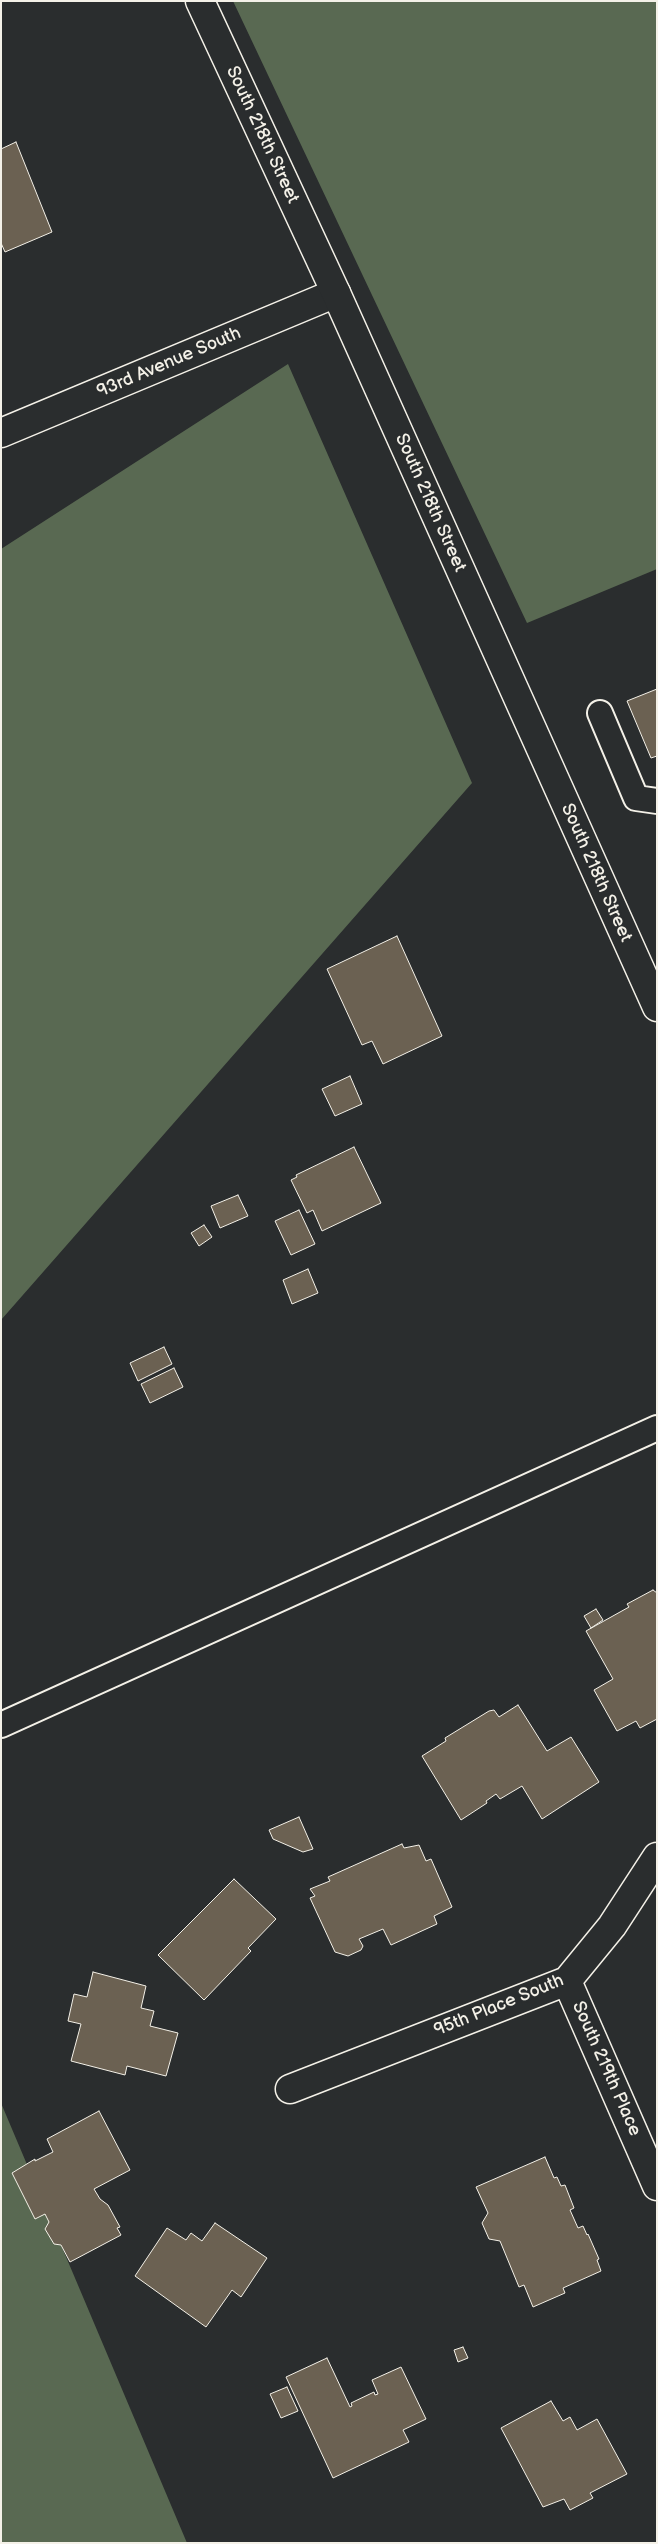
<!DOCTYPE html>
<html>
<head>
<meta charset="utf-8">
<style>
	body { margin:0 }
	#map { position:relative; width:658px; height:2544px; overflow:hidden; background:#2a2d2e; font-family:"Balsamiq Sans",sans-serif }
	canvas { display:block }
	.frame { position:absolute; inset:0; border:2px solid #f4f1e8; pointer-events:none }
</style>
</head>
<body>
<div id="map">
<canvas width="658" height="2544"></canvas>
<div class="frame"></div>
</div>
<script>
const ctx = document.querySelector('canvas').getContext('2d');
ctx.lineJoin = 'round';
function fillPath(path, color) {
  ctx.fillStyle = color;
  ctx.fill(path, 'evenodd');
}
function shape(rows) {
  const path = new Path2D();
  for (const r of rows) {
    path.moveTo(r[0], r[1]);
    for (let i = 2; i < r.length; i += 2) path.lineTo(r[i], r[i + 1]);
  }
  return path;
}
function strokePath(path, color, width, dash) {
  ctx.strokeStyle = color;
  ctx.lineWidth = width;
  ctx.lineCap = dash ? 'butt' : 'round';
  ctx.setLineDash(dash || []);
  ctx.stroke(path);
}
function drawText(font, color, halo, rows, align = 'center') {
  ctx.font = font + ' "Balsamiq Sans",sans-serif';
  ctx.lineWidth = 4.5;
  ctx.setLineDash([]);
  ctx.textBaseline = 'middle';
  ctx.strokeStyle = halo;
  ctx.fillStyle = color;
  for (const [text, x, y, turn = 0] of rows) {
    ctx.save();
    ctx.translate(x, y);
    ctx.rotate((+turn || 0) * Math.PI / 180);
    ctx.textAlign = isNaN(turn) ? turn : align;
    if (halo) ctx.strokeText(text, 0, 0);
    ctx.fillText(text, 0, 0);
    ctx.restore();
  }
}
fillPath(shape([
	[233,1,657,1,657,569,527,623],
	[288,364,472,783,1,1320,1,549],
	[1,2103,187,2543,1,2543]
]), '#596952');
const building = shape([
	[16,142,52,232,5,252,1,243,1,149,16,142],
	[657,689,657,756,651,758,627,701,657,689],
	[397,936,442,1036,383,1064,372,1041,362,1045,327,969,397,936],
	[350,1076,362,1104,335,1116,322,1089,350,1076],
	[354,1147,381,1203,322,1231,313,1210,307,1213,291,1180,297,1177,296,1175,354,1147],
	[238,1195,248,1216,220,1228,211,1206,238,1195],
	[299,1210,315,1244,291,1255,275,1221,299,1210],
	[204,1225,212,1237,199,1246,191,1233,204,1225],
	[308,1269,318,1293,292,1304,283,1280,308,1269],
	[164,1347,172,1364,138,1381,130,1363,164,1347],
	[174,1368,183,1387,150,1403,141,1384,174,1368],
	[653,1590,657,1593,657,1719,640,1728,636,1721,617,1731,594,1690,613,1679,586,1631,629,1607,627,1604,653,1590],
	[596,1609,603,1620,591,1628,584,1616,596,1609],
	[518,1705,547,1751,571,1737,599,1782,542,1819,522,1786,500,1799,496,1794,486,1801,487,1803,461,1820,422,1756,446,1741,445,1738,489,1711,494,1710,499,1717,518,1705],
	[299,1817,313,1849,303,1852,273,1839,269,1830,299,1817],
	[402,1844,404,1848,419,1845,426,1861,431,1859,452,1907,434,1916,437,1924,391,1945,383,1929,359,1939,363,1946,361,1950,348,1956,335,1952,310,1898,315,1896,310,1889,330,1881,328,1877,402,1844],
	[234,1879,276,1919,248,1948,251,1951,204,2000,158,1955,234,1879],
	[93,1972,146,1986,141,2008,154,2011,150,2026,178,2033,166,2076,127,2066,125,2075,71,2061,81,2024,68,2021,74,1994,87,1997,93,1972],
	[99,2111,130,2170,94,2189,100,2199,108,2205,120,2227,117,2228,121,2235,70,2262,61,2245,54,2244,45,2229,49,2222,45,2214,35,2219,12,2173,35,2159,35,2161,53,2152,47,2139,99,2111],
	[545,2157,554,2178,557,2177,561,2186,565,2185,574,2208,570,2210,578,2228,583,2226,587,2235,588,2234,599,2259,597,2260,601,2271,563,2288,565,2293,533,2307,524,2285,519,2287,500,2241,489,2239,482,2223,488,2213,476,2187,545,2157],
	[215,2223,267,2258,241,2297,232,2290,206,2327,135,2276,167,2228,186,2240,191,2233,202,2241,215,2223],
	[463,2347,468,2358,458,2362,454,2350,463,2347],
	[327,2358,350,2407,352,2406,351,2403,374,2392,375,2395,378,2394,372,2380,401,2367,426,2419,403,2430,409,2442,333,2478,286,2377,327,2358],
	[287,2387,298,2411,281,2418,270,2394,287,2387],
	[551,2401,563,2421,570,2417,577,2430,597,2419,627,2474,590,2493,593,2498,570,2510,564,2499,543,2507,501,2428,551,2401]
]);
fillPath(building, '#6b6152');
strokePath(building, '#f4f1e8', 1);
const lane = shape([
	[600,713,636,798,657,801],
	[1,1725,657,1428]
]);
const street = shape([
	[1,433,336,293],
	[567,1981,657,2186],
	[290,2089,567,1981,612,1926,657,1857]
]);
const secondary = shape([
	[200,1,336,293,657,1007]
]);
strokePath(lane, '#f4f1e8', 28);
strokePath(street, '#f4f1e8', 31);
strokePath(secondary, '#f4f1e8', 31);
strokePath(lane, '#2a2d2e', 24);
strokePath(street, '#2a2d2e', 28);
strokePath(secondary, '#2a2d2e', 28);
drawText('18px', '#f4f1e8', '#2a2d2e', [
	["South 218th Street",262,135,65],
	["93rd Avenue South",169,363,-23],
	["South 218th Street",430,503,66],
	["South 218th Street",596,873,66],
	["95th Place South",499,2006,-22],
	["South 219th Place",606,2069,66]
]);
</script>
</body>
</html>
